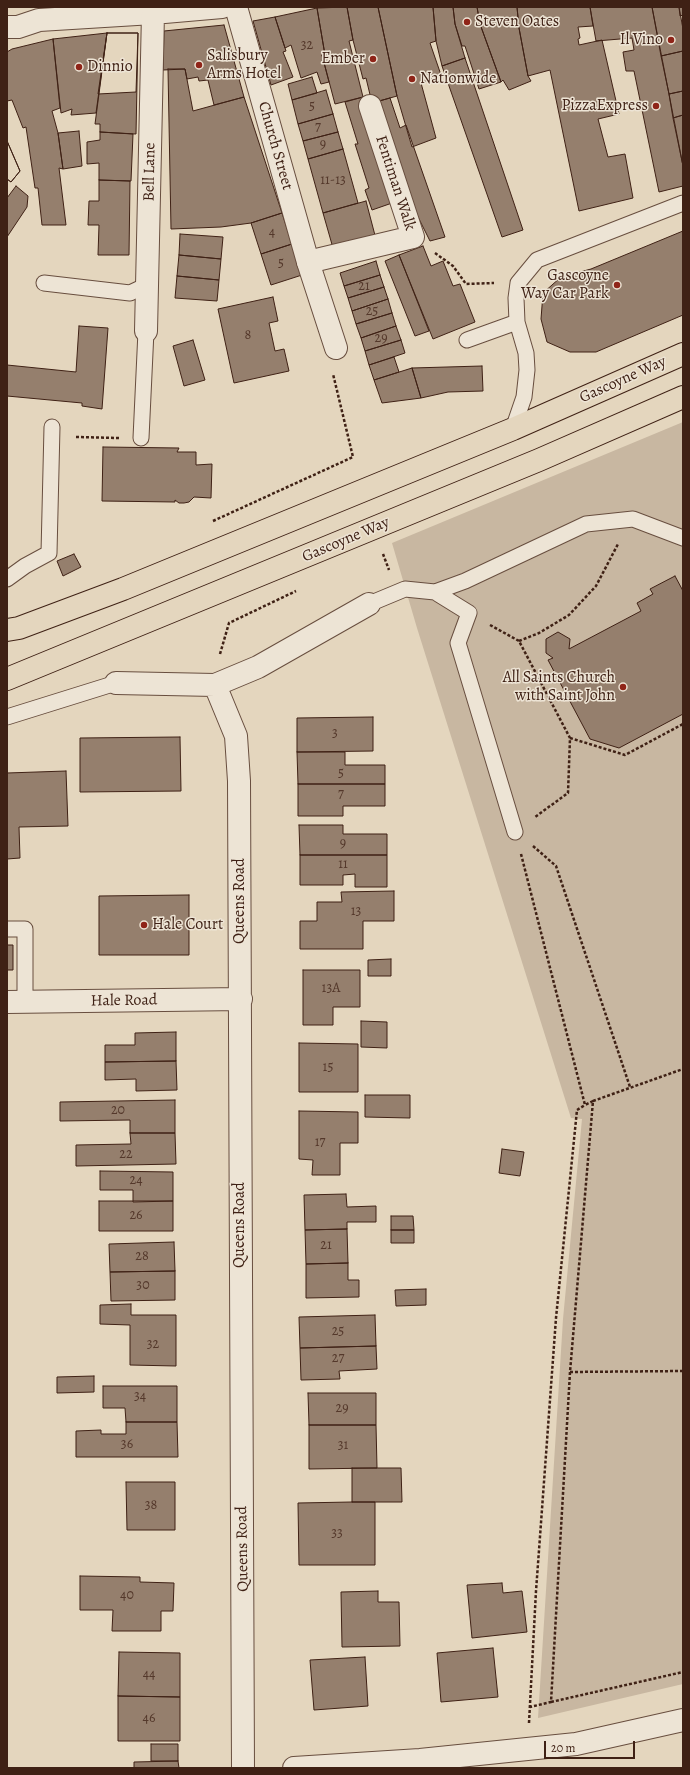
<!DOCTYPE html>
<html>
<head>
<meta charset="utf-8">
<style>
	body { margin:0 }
	#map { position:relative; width:690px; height:1775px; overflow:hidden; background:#e4d6be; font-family:Alegreya,serif }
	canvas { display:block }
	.frame { position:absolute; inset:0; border:8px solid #3f2115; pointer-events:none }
	.scale { position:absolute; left:544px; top:1741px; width:91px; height:18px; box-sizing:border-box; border:2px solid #3f2115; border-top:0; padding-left:5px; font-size:12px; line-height:14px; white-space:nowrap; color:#3f2115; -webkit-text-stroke:3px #ede4d5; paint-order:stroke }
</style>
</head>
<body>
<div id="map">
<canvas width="690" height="1775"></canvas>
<div class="frame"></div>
<div class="scale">20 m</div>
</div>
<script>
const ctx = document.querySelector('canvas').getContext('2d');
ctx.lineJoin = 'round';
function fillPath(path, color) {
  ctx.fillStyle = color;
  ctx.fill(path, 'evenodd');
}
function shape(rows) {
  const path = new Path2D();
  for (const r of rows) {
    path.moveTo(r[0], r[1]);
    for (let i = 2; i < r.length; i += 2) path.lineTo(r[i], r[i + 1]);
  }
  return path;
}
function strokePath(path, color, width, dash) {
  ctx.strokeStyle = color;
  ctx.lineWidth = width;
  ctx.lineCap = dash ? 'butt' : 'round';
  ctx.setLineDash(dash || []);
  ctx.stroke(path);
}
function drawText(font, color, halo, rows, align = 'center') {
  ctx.font = font + ' Alegreya,serif';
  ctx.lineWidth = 3;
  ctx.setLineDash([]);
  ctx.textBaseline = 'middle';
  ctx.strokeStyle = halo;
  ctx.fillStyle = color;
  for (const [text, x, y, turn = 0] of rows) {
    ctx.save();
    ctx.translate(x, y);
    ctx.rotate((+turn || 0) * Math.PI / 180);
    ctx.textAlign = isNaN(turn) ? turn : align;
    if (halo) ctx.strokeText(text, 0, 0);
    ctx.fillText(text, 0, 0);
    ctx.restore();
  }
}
fillPath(shape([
	[683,422,683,1684,538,1718,563,1319,582,1119,571,1118,417,628,392,543]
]), '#c8b7a1');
const building = shape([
	[347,7,378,7,397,96,372,103,366,78,363,79,353,40,347,7],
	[347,7,353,40,349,41,363,97,335,104,322,55,325,55,317,8,347,7],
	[378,7,433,7,436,41,430,43,441,75,421,83,436,138,412,147,397,96,378,7],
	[433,7,453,7,455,24,465,58,442,66,436,41,433,7],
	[453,7,477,7,480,24,501,82,479,89,465,46,462,46,455,24,453,7],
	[477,7,517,7,519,28,528,76,531,81,509,90,503,80,501,82,480,24,477,7],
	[517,7,590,7,593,26,578,27,580,38,578,39,579,45,602,40,619,114,598,119,608,157,625,154,633,198,579,211,550,70,528,76,519,28,517,7],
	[590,7,652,7,683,166,683,186,659,192,634,71,626,71,623,52,634,50,632,38,596,41,590,7],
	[652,7,679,7,683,29,683,51,661,56,652,7],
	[679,7,683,7,683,15,680,16,679,7],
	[317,8,325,55,322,55,329,82,321,84,317,72,301,78,291,45,285,48,275,17,317,8],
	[275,17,286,51,283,52,293,77,271,85,253,21,275,17],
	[224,25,244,97,214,105,208,80,199,81,198,77,187,79,185,69,163,70,164,31,224,25],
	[107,33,138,33,136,92,98,94,107,33],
	[107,33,96,113,71,115,72,109,61,113,53,39,107,33],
	[107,33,138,33,136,134,100,132,100,124,95,124,107,33],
	[53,39,60,108,52,111,58,133,63,169,59,168,66,225,42,225,38,188,35,188,26,127,23,128,12,100,7,101,7,52,12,49,53,39],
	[683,51,683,91,669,94,661,56,683,51],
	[465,58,523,230,502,237,442,66,465,58],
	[168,69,185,69,193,111,244,97,282,213,251,223,221,227,171,229,168,69],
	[312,77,317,93,292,100,288,84,312,77],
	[326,90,333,114,298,124,292,100,326,90],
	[683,91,683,115,673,118,669,94,683,91],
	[363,97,395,202,372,210,365,190,369,188,355,144,358,144,345,102,363,97],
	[390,98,400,128,406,125,445,237,430,241,418,217,372,103,390,98],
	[333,114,338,132,303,141,298,124,333,114],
	[683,115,683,166,673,118,683,115],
	[79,131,82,166,63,169,58,133,79,131],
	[100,132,133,134,131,181,99,180,99,163,87,164,87,142,100,140,100,132],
	[338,132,343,149,308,159,303,141,338,132],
	[7,141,20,171,11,182,7,179,7,141],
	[7,141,20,171,11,182,7,179,7,141],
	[343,149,358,203,323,213,308,159,343,149],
	[99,180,130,181,129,255,98,255,99,225,88,225,89,201,99,201,99,180],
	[16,186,28,196,27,207,7,237,7,198,16,186],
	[366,201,377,243,335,255,323,213,366,201],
	[282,213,292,244,261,254,251,223,282,213],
	[683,231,683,315,596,352,570,352,547,342,541,319,543,293,561,277,591,269,683,231],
	[180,234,223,237,221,259,179,255,180,234],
	[292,244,302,275,271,285,261,254,292,244],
	[423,246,431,266,443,261,453,286,460,284,475,322,433,339,399,255,423,246],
	[179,255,221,259,219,280,177,276,179,255],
	[399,255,429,331,415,336,385,261,399,255],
	[376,261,380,275,344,286,340,273,376,261],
	[380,275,384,287,348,298,344,286,380,275],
	[177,276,219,280,217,301,175,298,177,276],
	[384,287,388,299,352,311,348,298,384,287],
	[273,297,278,321,269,323,275,351,284,349,289,371,234,383,218,309,273,297],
	[388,299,392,313,356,324,352,311,388,299],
	[392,313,396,326,361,338,356,324,392,313],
	[79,326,108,328,102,409,82,406,82,403,7,396,7,365,76,372,79,326],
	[396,326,401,340,365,351,361,338,396,326],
	[193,340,205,380,184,386,173,346,193,340],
	[401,340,405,353,369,365,365,351,401,340],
	[394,357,399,372,374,380,369,365,394,357],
	[482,366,483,391,448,392,421,398,412,368,482,366],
	[412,368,421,398,382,403,374,380,412,368],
	[103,447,179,448,177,452,196,452,196,465,212,464,211,498,194,497,189,502,184,503,179,503,175,500,175,502,102,501,103,447],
	[74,554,81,567,63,576,57,561,74,554],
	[675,576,683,591,683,714,619,748,590,739,548,660,553,658,546,653,546,639,558,632,570,639,569,649,641,611,637,603,653,594,650,589,675,576],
	[373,717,373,751,297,752,297,718,373,717],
	[180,737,181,791,80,792,80,738,180,737],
	[297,752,345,752,345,765,385,765,385,784,298,784,297,752],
	[66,771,68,826,19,827,20,858,7,859,7,773,66,771],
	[298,784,385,784,385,806,343,806,343,816,298,816,298,784],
	[299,825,343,825,343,834,387,834,387,855,300,855,299,825],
	[300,855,387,855,387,887,355,887,355,874,343,875,343,885,300,885,300,855],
	[394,891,394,921,363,921,363,949,300,949,300,921,317,921,317,902,342,902,341,892,394,891],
	[189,895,189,955,99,955,99,896,189,895],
	[7,945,13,945,13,970,7,970,7,945],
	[391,959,391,976,368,976,368,960,391,959],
	[303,970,360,970,360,1007,333,1007,333,1025,303,1025,303,970],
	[361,1021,387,1022,387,1048,361,1047,361,1021],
	[176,1032,176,1061,105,1062,105,1045,135,1045,135,1033,176,1032],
	[299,1043,358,1044,358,1092,299,1092,299,1043],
	[176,1061,177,1090,136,1091,136,1079,105,1080,105,1062,176,1061],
	[365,1095,410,1095,410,1118,365,1117,365,1095],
	[175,1100,175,1133,130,1133,130,1120,60,1121,60,1102,175,1100],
	[299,1111,358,1112,358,1143,340,1143,340,1175,312,1175,313,1160,299,1159,299,1111],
	[130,1133,175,1133,176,1164,76,1166,76,1145,131,1144,130,1133],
	[502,1149,524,1152,520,1176,499,1173,502,1149],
	[100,1171,173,1172,173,1201,133,1202,133,1190,100,1190,100,1171],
	[346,1194,347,1207,376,1206,376,1222,347,1222,347,1229,305,1230,304,1195,346,1194],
	[99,1201,173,1201,173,1231,99,1231,99,1201],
	[391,1216,413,1216,414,1230,391,1230,391,1216],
	[347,1229,348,1263,306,1264,305,1230,347,1229],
	[391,1230,414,1230,414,1243,391,1243,391,1230],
	[174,1242,175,1271,110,1272,109,1244,174,1242],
	[348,1263,348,1280,359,1280,359,1297,306,1298,306,1264,348,1263],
	[175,1271,175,1300,111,1301,110,1272,175,1271],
	[426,1289,426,1305,396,1306,395,1290,426,1289],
	[131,1304,131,1315,176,1315,176,1366,130,1365,130,1325,100,1324,100,1305,131,1304],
	[375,1315,376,1346,300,1348,299,1317,375,1315],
	[376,1346,377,1369,339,1371,340,1379,301,1380,300,1348,376,1346],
	[94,1376,94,1392,57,1393,57,1377,94,1376],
	[103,1386,177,1386,177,1422,126,1422,125,1408,103,1408,103,1386],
	[308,1393,376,1393,376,1425,309,1425,308,1393],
	[126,1422,177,1422,178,1457,76,1457,76,1431,101,1430,101,1434,126,1434,126,1422],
	[309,1425,376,1425,377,1468,309,1469,309,1425],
	[352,1468,401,1468,402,1502,352,1502,352,1468],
	[126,1482,175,1482,175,1530,127,1530,126,1482],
	[352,1502,375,1502,375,1565,299,1565,298,1503,352,1502],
	[80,1576,140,1577,140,1582,174,1583,173,1611,161,1611,161,1631,112,1631,113,1610,80,1610,80,1576],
	[502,1583,503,1593,522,1591,527,1632,472,1638,467,1585,502,1583],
	[378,1591,378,1602,399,1602,400,1646,342,1647,341,1592,378,1591],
	[493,1648,498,1697,441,1702,437,1653,493,1648],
	[119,1652,180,1653,180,1697,118,1696,119,1652],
	[365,1657,368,1706,314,1710,310,1660,365,1657],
	[118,1696,180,1697,180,1741,118,1741,118,1696],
	[151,1744,178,1744,178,1761,151,1761,151,1744],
	[178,1761,179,1768,134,1768,134,1762,178,1761]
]);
fillPath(building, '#957f6d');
strokePath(building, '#3f2115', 1);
const service = shape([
	[44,283,130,293,147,285],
	[467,340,517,322],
	[513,429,524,397,527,370,526,353,517,322,516,298,518,283,537,260,683,203],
	[141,438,146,331],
	[7,579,25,566,49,553,52,427],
	[435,592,469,613,458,643,515,832],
	[369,604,405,589,435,592,465,581,586,524,633,519,683,538],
	[7,717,116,683],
	[7,929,25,929,25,1002]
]);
const pedestrian = shape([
	[7,27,18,27,39,20,153,13],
	[308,262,413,237,370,106]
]);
const minor = shape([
	[236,7,308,262,336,348],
	[146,331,153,13,222,7],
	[116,683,215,685],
	[7,1002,241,999],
	[243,1768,239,781,236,736,215,685,258,667,369,604],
	[294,1768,420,1760,576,1744,683,1720]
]);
const trunk = shape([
	[7,630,19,628,123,589,513,429,683,354],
	[7,679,539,460,683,397]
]);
strokePath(service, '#684e3f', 17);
strokePath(pedestrian, '#684e3f', 24);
strokePath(minor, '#684e3f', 24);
strokePath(trunk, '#3f2115', 24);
strokePath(shape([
	[435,253,453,266,466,284,494,283],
	[76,437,119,438],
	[213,521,353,457,333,374],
	[383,554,389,570],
	[490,625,519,641,570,738,568,793,535,817],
	[519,641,539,633,569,615,596,586,618,544],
	[220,654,229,623,296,591],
	[570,738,625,755,683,724],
	[533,846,556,866,630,1087],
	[521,854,585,1105,593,1101,570,1372,551,1702,530,1707],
	[593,1101,683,1069],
	[570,1372,683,1371],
	[551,1702,683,1672],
	[529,1723,536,1591,556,1318,577,1110,585,1105]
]), '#3f2115', 2.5, [3, 2]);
strokePath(service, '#ede4d5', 15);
strokePath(pedestrian, '#ede4d5', 22);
strokePath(minor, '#ede4d5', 22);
strokePath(trunk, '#e4d6be', 22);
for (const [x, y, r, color] of [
	[467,22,4,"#8f2418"],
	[671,40,4,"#8f2418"],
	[373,59,4,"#8f2418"],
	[199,65,4,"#8f2418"],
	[79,67,4,"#8f2418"],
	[412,79,4,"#8f2418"],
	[656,106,4,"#8f2418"],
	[617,285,4,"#8f2418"],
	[623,687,4,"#8f2418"],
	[144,925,4,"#8f2418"]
]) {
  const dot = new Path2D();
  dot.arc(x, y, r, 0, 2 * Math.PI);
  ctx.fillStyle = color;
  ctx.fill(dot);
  strokePath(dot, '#ede4d5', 1.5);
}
drawText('14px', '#54382b', null, [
	["32",307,46],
	["5",312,107],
	["7",318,128],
	["9",323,145],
	["11-13",333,181],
	["4",272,233],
	["5",281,264],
	["21",364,287],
	["25",372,312],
	["8",248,336],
	["29",381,339],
	["3",335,734],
	["5",341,774],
	["7",341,795],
	["9",343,844],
	["11",343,865],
	["13",356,912],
	["13A",331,989],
	["15",328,1068],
	["20",118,1111],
	["17",320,1143],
	["22",126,1155],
	["24",136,1181],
	["26",136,1216],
	["21",326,1246],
	["28",142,1257],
	["30",143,1286],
	["25",338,1332],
	["32",153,1345],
	["27",338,1359],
	["34",140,1397],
	["29",342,1409],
	["36",127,1445],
	["31",343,1446],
	["38",151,1506],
	["33",337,1534],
	["40",127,1596],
	["44",149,1675],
	["46",149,1719]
]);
drawText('16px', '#3f2115', '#ede4d5', [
	["Steven Oates",475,22],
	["Il Vino",663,40,"right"],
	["Salisbury",207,56],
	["Arms Hotel",207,74],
	["Ember",365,59,"right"],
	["Dinnio",87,67],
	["Nationwide",420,79],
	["PizzaExpress",648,106,"right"],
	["Gascoyne",609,276,"right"],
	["Way Car Park",609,294,"right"],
	["All Saints Church",615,678,"right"],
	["with Saint John",615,696,"right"],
	["Hale Court",152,925]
], 'left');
drawText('16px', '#3f2115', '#ede4d5', [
	["Church Street",275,146,74],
	["Bell Lane",150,172,-89],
	["Fentiman Walk",395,183,72],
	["Gascoyne Way",623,380,-24],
	["Gascoyne Way",346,540,-23],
	["Queens Road",240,901,-90],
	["Hale Road",124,1001,-1],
	["Queens Road",240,1225,-90],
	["Queens Road",243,1549,-91]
]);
</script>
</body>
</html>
